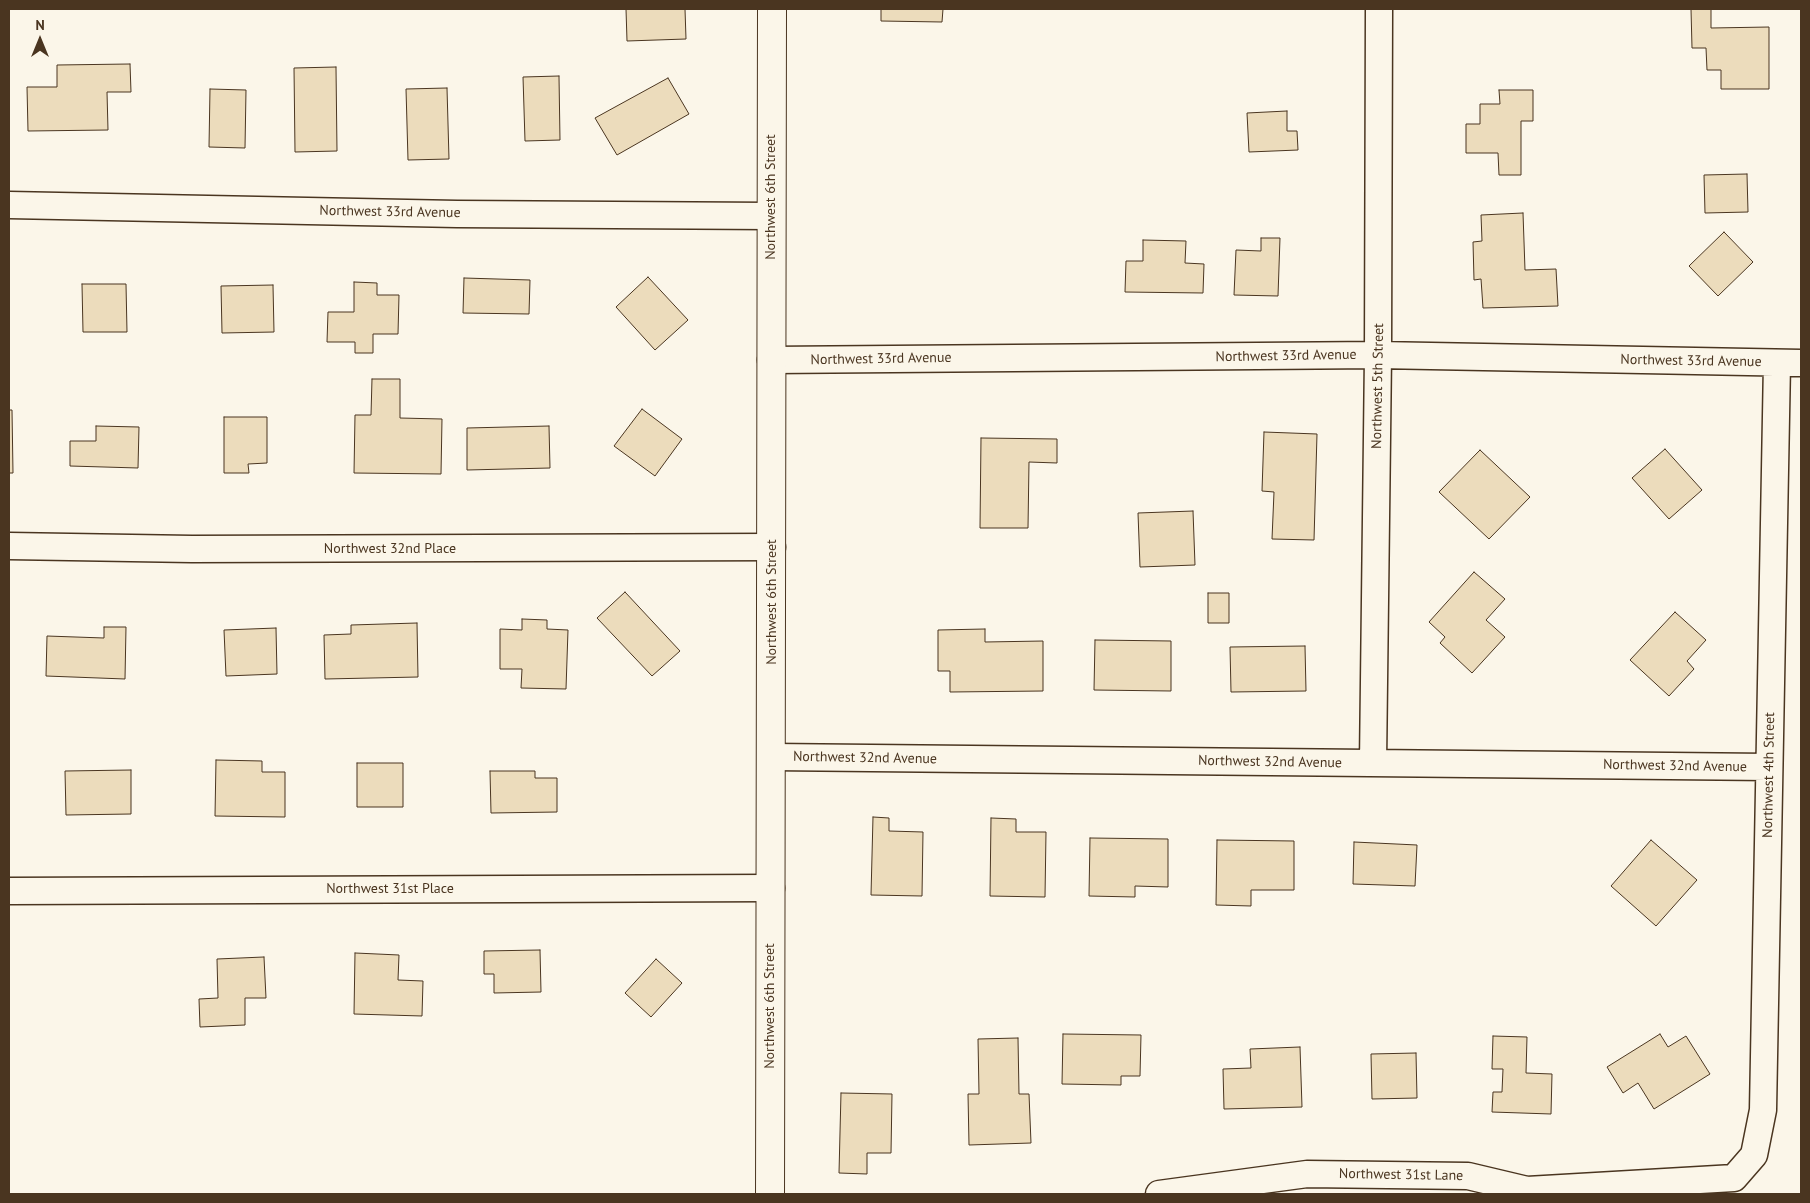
<!DOCTYPE html>
<html>
<head>
<meta charset="utf-8">
<style>
	body { margin:0 }
	#map { position:relative; width:1810px; height:1203px; overflow:hidden; background:#fbf6e9; font-family:"PT Sans",sans-serif }
	canvas { display:block }
	.frame { position:absolute; inset:0; border:10px solid #4a3520; pointer-events:none }
	.north { position:absolute; left:15px; top:15px; width:50px; height:50px; -webkit-text-stroke:4px #fbf6e9; paint-order:stroke; rotate:0deg; font-size:14px; font-weight:700; line-height:20px; text-align:center; color:#4a3520 }
	.north::after { content:''; display:block; margin:auto; width:18px; height:22px; background:#4a3520; clip-path:polygon(50% 0,100% 100%,50% 72%,0 100%) }
</style>
</head>
<body>
<div id="map">
<canvas width="1810" height="1203"></canvas>
<div class="frame"></div>
<div class="north">N</div>
</div>
<script>
const ctx = document.querySelector('canvas').getContext('2d');
ctx.lineJoin = 'round';
function fillPath(path, color) {
  ctx.fillStyle = color;
  ctx.fill(path, 'evenodd');
}
function shape(rows) {
  const path = new Path2D();
  for (const r of rows) {
    path.moveTo(r[0], r[1]);
    for (let i = 2; i < r.length; i += 2) path.lineTo(r[i], r[i + 1]);
  }
  return path;
}
function strokePath(path, color, width, dash) {
  ctx.strokeStyle = color;
  ctx.lineWidth = width;
  ctx.lineCap = dash ? 'butt' : 'round';
  ctx.setLineDash(dash || []);
  ctx.stroke(path);
}
function drawText(font, color, halo, rows, align = 'center') {
  ctx.font = font + ' "PT Sans",sans-serif';
  ctx.lineWidth = 4;
  ctx.setLineDash([]);
  ctx.textBaseline = 'middle';
  ctx.strokeStyle = halo;
  ctx.fillStyle = color;
  for (const [text, x, y, turn = 0] of rows) {
    ctx.save();
    ctx.translate(x, y);
    ctx.rotate((+turn || 0) * Math.PI / 180);
    ctx.textAlign = isNaN(turn) ? turn : align;
    if (halo) ctx.strokeText(text, 0, 0);
    ctx.fillText(text, 0, 0);
    ctx.restore();
  }
}
const building = shape([
	[626,9,685,9,686,39,627,41,626,9],
	[881,9,943,9,942,22,881,21,881,9],
	[1691,9,1711,9,1711,28,1769,27,1769,89,1721,89,1721,70,1707,70,1706,48,1692,48,1691,9],
	[130,64,131,92,107,92,108,130,28,131,27,87,57,87,57,65,130,64],
	[336,67,337,151,295,152,294,68,336,67],
	[559,76,560,140,525,141,523,77,559,76],
	[668,78,689,114,617,155,595,118,668,78],
	[447,88,449,159,408,160,406,89,447,88],
	[210,89,246,90,245,148,209,147,210,89],
	[1499,90,1533,90,1533,121,1521,121,1521,175,1499,175,1498,153,1466,153,1466,124,1480,124,1480,104,1500,104,1499,90],
	[1287,111,1287,131,1297,131,1298,150,1249,152,1247,113,1287,111],
	[1747,174,1748,212,1705,213,1704,175,1747,174],
	[1523,213,1525,270,1556,269,1558,306,1483,308,1481,279,1474,280,1473,242,1482,241,1481,215,1523,213],
	[1724,232,1753,262,1718,296,1689,266,1724,232],
	[1261,238,1280,238,1278,296,1234,295,1236,250,1261,251,1261,238],
	[1143,240,1186,241,1185,263,1204,264,1203,293,1125,292,1126,261,1143,261,1143,240],
	[648,277,688,320,655,350,616,307,648,277],
	[464,278,530,280,529,314,463,313,464,278],
	[354,282,377,283,377,295,399,295,398,334,373,334,373,353,355,353,355,342,327,342,328,312,354,312,354,282],
	[82,284,126,284,127,332,83,332,82,284],
	[273,285,274,332,222,333,221,286,273,285],
	[372,379,400,379,400,418,442,419,441,474,354,473,355,415,371,415,372,379],
	[642,409,682,439,655,476,614,446,642,409],
	[9,410,12,410,13,473,9,473,9,410],
	[224,417,267,417,267,463,248,464,249,473,224,473,224,417],
	[96,426,139,427,138,468,70,466,70,441,96,441,96,426],
	[549,426,550,468,467,470,467,428,549,426],
	[1264,432,1317,434,1314,540,1272,539,1274,492,1262,491,1264,432],
	[981,438,1057,439,1057,463,1029,462,1028,528,980,528,981,438],
	[1665,449,1702,490,1669,519,1632,478,1665,449],
	[1480,450,1530,497,1489,539,1439,492,1480,450],
	[1193,511,1195,565,1140,567,1138,513,1193,511],
	[1474,572,1505,599,1486,620,1505,637,1472,673,1440,643,1445,637,1429,622,1474,572],
	[625,592,680,651,652,676,597,618,625,592],
	[1208,593,1229,593,1229,623,1208,623,1208,593],
	[1675,612,1706,640,1687,661,1694,669,1669,696,1630,660,1675,612],
	[522,619,547,620,547,629,568,630,566,689,521,688,522,669,500,669,500,629,522,630,522,619],
	[417,623,418,677,325,679,324,635,351,634,351,625,417,623],
	[104,627,126,627,125,679,46,676,47,636,104,638,104,627],
	[276,628,277,674,226,676,224,630,276,628],
	[985,629,985,642,1043,641,1043,691,950,692,950,671,938,671,938,630,985,629],
	[1095,640,1171,641,1171,691,1094,690,1095,640],
	[1305,646,1306,691,1231,692,1230,647,1305,646],
	[216,760,262,761,262,772,285,772,285,817,215,816,216,760],
	[357,763,403,763,403,807,357,807,357,763],
	[131,770,131,814,66,815,65,771,131,770],
	[490,771,535,771,535,778,557,778,557,812,491,813,490,771],
	[873,817,889,818,889,831,923,832,922,896,871,895,873,817],
	[991,818,1016,819,1016,832,1046,832,1045,897,990,896,991,818],
	[1090,838,1168,839,1168,887,1135,886,1135,897,1089,896,1090,838],
	[1217,840,1294,841,1294,890,1251,890,1251,906,1216,905,1217,840],
	[1651,840,1697,880,1656,926,1611,886,1651,840],
	[1354,842,1417,845,1415,886,1353,884,1354,842],
	[540,950,541,992,494,993,494,974,484,974,484,951,540,950],
	[355,953,399,955,398,980,423,981,422,1016,354,1014,355,953],
	[264,957,266,998,245,998,245,1025,200,1027,199,999,218,998,217,959,264,957],
	[656,959,682,983,651,1017,625,993,656,959],
	[1063,1034,1141,1035,1140,1076,1121,1076,1121,1085,1062,1084,1063,1034],
	[1660,1034,1668,1047,1686,1036,1710,1074,1654,1109,1638,1083,1623,1093,1607,1067,1660,1034],
	[1493,1036,1527,1037,1526,1073,1552,1074,1551,1114,1492,1112,1493,1092,1502,1092,1503,1069,1492,1069,1493,1036],
	[1018,1038,1019,1094,1029,1094,1031,1143,969,1145,968,1094,979,1094,978,1039,1018,1038],
	[1300,1047,1302,1107,1224,1109,1223,1069,1251,1068,1250,1049,1300,1047],
	[1416,1053,1417,1098,1372,1099,1371,1054,1416,1053],
	[841,1093,892,1094,891,1153,867,1153,867,1174,839,1173,841,1093]
]);
fillPath(building, '#ecdcbc');
strokePath(building, '#4a3520', 1);
const minor = shape([
	[9,205,457,214,771,216],
	[771,360,1378,355,1801,363],
	[9,546,192,549,772,547],
	[771,757,1769,767],
	[1373,763,1378,355,1379,9],
	[9,891,771,888],
	[1159,1194,1307,1174,1468,1176,1527,1190,1734,1178,1754,1155,1763,1110,1777,363]
]);
const secondary = shape([
	[770,1194,772,9]
]);
strokePath(minor, '#4a3520', 29);
strokePath(secondary, '#4a3520', 30);
strokePath(minor, '#fbf6e9', 26);
strokePath(secondary, '#fbf6e9', 28);
drawText('14px', '#4a3520', '#fbf6e9', [
	["Northwest 6th Street",771,197,-90],
	["Northwest 33rd Avenue",390,212,1],
	["Northwest 33rd Avenue",1286,356,-1],
	["Northwest 33rd Avenue",881,359,-1],
	["Northwest 33rd Avenue",1691,361,1],
	["Northwest 5th Street",1378,386,-89],
	["Northwest 32nd Place",390,549],
	["Northwest 6th Street",772,602,-90],
	["Northwest 32nd Avenue",865,758,1],
	["Northwest 32nd Avenue",1270,762,1],
	["Northwest 32nd Avenue",1675,766,1],
	["Northwest 4th Street",1769,775,-89],
	["Northwest 31st Place",390,889],
	["Northwest 6th Street",770,1006,-90],
	["Northwest 31st Lane",1401,1175,1]
]);
</script>
</body>
</html>
